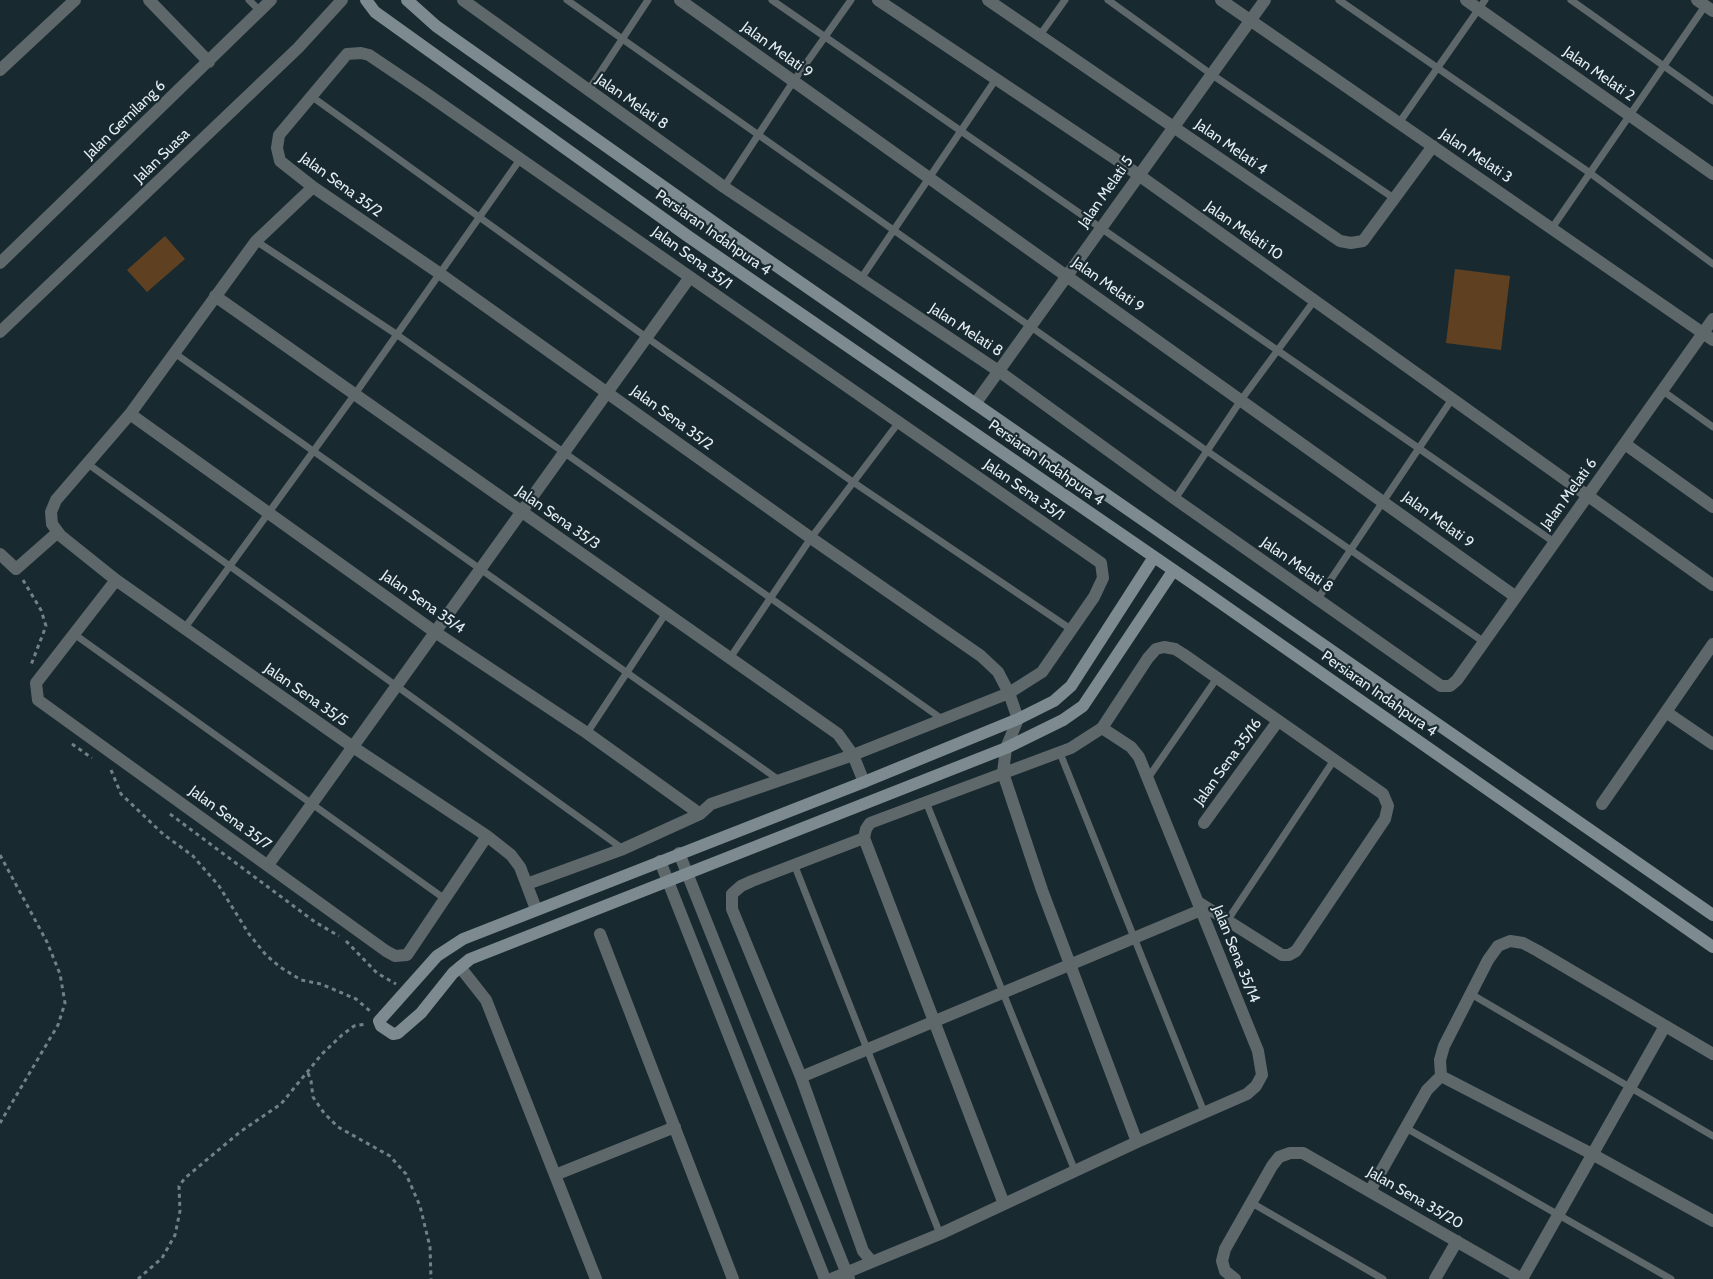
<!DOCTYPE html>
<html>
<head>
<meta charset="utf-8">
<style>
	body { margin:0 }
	canvas { display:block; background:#182930 }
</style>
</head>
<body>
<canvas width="1713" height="1279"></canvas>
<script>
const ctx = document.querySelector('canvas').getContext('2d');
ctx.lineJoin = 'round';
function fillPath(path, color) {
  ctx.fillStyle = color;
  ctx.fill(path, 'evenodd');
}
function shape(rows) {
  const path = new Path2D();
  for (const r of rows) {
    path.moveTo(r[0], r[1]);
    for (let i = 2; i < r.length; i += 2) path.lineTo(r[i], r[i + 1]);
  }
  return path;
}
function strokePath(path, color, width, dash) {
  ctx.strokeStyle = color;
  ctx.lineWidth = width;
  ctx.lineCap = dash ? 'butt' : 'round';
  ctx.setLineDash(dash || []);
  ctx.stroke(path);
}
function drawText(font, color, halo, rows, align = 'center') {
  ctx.font = font + ' Cabin,sans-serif';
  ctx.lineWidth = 4.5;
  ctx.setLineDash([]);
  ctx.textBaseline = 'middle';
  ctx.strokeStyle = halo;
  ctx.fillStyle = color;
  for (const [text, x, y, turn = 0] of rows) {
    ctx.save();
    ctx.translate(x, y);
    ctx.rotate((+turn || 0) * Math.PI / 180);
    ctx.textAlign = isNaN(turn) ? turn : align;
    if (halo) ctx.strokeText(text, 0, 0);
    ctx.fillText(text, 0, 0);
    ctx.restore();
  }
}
fillPath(shape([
	[165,236,185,259,147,292,127,270],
	[1455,269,1510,276,1501,350,1446,343]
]), '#5f4122');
strokePath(shape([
	[23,580,41,610,46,626,31,665],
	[72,744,92,758],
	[111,770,121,794,163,834,193,856,219,886,249,934,266,955,280,967,301,980,321,984,356,999,370,1011],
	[170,814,315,922,339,936],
	[0,855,47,942,60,974,65,1003,58,1025,0,1123],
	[346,941,377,973,396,984],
	[308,1073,311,1081,313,1097,324,1113,338,1127,390,1156,406,1174,420,1206,430,1247,431,1279],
	[138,1279,162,1258,175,1235,180,1211,179,1186,185,1178,240,1132,281,1104,322,1054,342,1035,354,1026,366,1024]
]), '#738187', 3, [4, 4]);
strokePath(shape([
	[249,0,260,11],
	[567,0,1207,451,1484,642],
	[772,0,1554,542],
	[1108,0,1211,74,1395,199],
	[1339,0,1590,173,1713,264],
	[1571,0,1713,101],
	[1040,35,1065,0],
	[588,91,648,0],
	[311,96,646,337,853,482,1072,630],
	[1399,123,1485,0],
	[724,187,793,82,851,0],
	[1552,228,1705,6],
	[256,241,396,334,942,719],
	[860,280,996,79],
	[173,352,779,780],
	[1663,391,1713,427],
	[88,464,623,849],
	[1175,499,1241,400,1314,301],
	[1317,600,1452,399],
	[184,629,355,394,521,158],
	[74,634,445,899],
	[730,658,811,538,899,422],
	[587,733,666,613],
	[1060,753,1204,1112],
	[1148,778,1217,678],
	[926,802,1075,1171],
	[794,864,940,1234],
	[1227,921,1334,760],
	[1471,994,1713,1136],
	[1406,1128,1671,1279],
	[1252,1203,1383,1279]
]), '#5e676a', 7);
strokePath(shape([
	[149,0,209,62],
	[463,0,724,187,1000,372,1175,499,1441,686,1450,686,1457,680,1713,319],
	[680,0,1516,597],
	[878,0,1126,166,1713,585],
	[988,0,1340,241,1351,243,1363,241,1433,146],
	[1221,0,1713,340],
	[1466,0,1713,174],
	[1697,0,1713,11],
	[0,70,75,0],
	[313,187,256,241,130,414,56,500,51,512,52,524,61,536,116,580,353,747,487,836,511,855,520,867,536,909],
	[0,263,271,0],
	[215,296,838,734,853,755,864,782],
	[0,332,298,48,342,0],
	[975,404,1265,0],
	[130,414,435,632,587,733,700,814],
	[1625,444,1713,507],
	[0,554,16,569,58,532],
	[116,580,36,683,38,700,386,951,395,956,407,955,487,836],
	[1666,712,1713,744],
	[1102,728,1131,747,1139,757,1258,1051,1262,1075,1256,1086,1247,1094,1137,1142,940,1234,872,1262,863,1251,801,1077,732,909,732,894,741,886,752,881,864,838,866,829,870,823,1071,748,1102,728,1148,658,1156,649,1164,647,1175,649,1183,654,1383,794,1388,806,1385,819,1296,951,1289,955,1282,955,1198,902],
	[1602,804,1713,644],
	[1204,823,1278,721],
	[864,838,1004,1204],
	[679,853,849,1279],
	[660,861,825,1279],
	[268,865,690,277],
	[527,884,623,849,700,814,711,804,853,755,1009,693,1042,672,1094,597,1103,578,1101,563,424,92,369,55,361,53,347,54,279,135,277,148,280,161,313,187,439,273,811,538,981,656,998,672,1009,693,1018,719,1006,748,1003,773,1042,890,1137,1142],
	[600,934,733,1279],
	[460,967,486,1000,596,1279],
	[1441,1076,1592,1154,1713,1221],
	[801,1077,1201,910],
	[555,1175,675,1127],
	[1370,1191,1427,1090,1441,1076,1440,1060,1444,1046,1488,960,1498,946,1510,941,1523,943,1538,951,1713,1054],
	[831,1279,872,1262],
	[1235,1279,1225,1271,1222,1261,1225,1249,1272,1166,1279,1157,1290,1153,1303,1153,1522,1279],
	[1435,1279,1457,1241],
	[1522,1279,1665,1026]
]), '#5e676a', 12);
strokePath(shape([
	[366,0,375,12,689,237,1198,587,1713,947],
	[407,0,436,26,729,233,1713,915],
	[1154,557,1071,686,1054,701,1018,719,864,782,463,939,437,956,379,1021,381,1026,393,1034,398,1033,421,1013,453,973,470,959,1006,748,1063,720,1083,706,1173,571]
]), '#7d8b90', 12);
drawText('15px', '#e3edf2', '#182930', [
	["Jalan Melati 9",777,50,36],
	["Jalan Melati 2",1599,74,35],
	["Jalan Melati 8",632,102,35],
	["Jalan Gemilang 6",125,120,-44],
	["Jalan Melati 4",1231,147,35],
	["Jalan Suasa",162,156,-44],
	["Jalan Melati 3",1476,156,34],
	["Jalan Sena 35/2",341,185,36],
	["Jalan Melati 5",1106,192,-55],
	["Jalan Melati 10",1244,231,35],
	["Persiaran Indahpura 4",713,233,35],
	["Jalan Sena 35/1",692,258,36],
	["Jalan Melati 9",1108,285,35],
	["Jalan Melati 8",966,330,33],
	["Jalan Sena 35/2",672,418,36],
	["Persiaran Indahpura 4",1046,463,35],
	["Jalan Sena 35/1",1024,490,35],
	["Jalan Melati 6",1569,494,-54],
	["Jalan Sena 35/3",558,518,35],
	["Jalan Melati 9",1438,520,36],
	["Jalan Melati 8",1297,565,35],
	["Jalan Sena 35/4",423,602,35],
	["Persiaran Indahpura 4",1379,694,35],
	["Jalan Sena 35/5",306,695,35],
	["Jalan Sena 35/16",1228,762,-54],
	["Jalan Sena 35/7",230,818,36],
	["Jalan Sena 35/14",1236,954,68],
	["Jalan Sena 35/20",1415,1198,30]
]);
</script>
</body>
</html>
